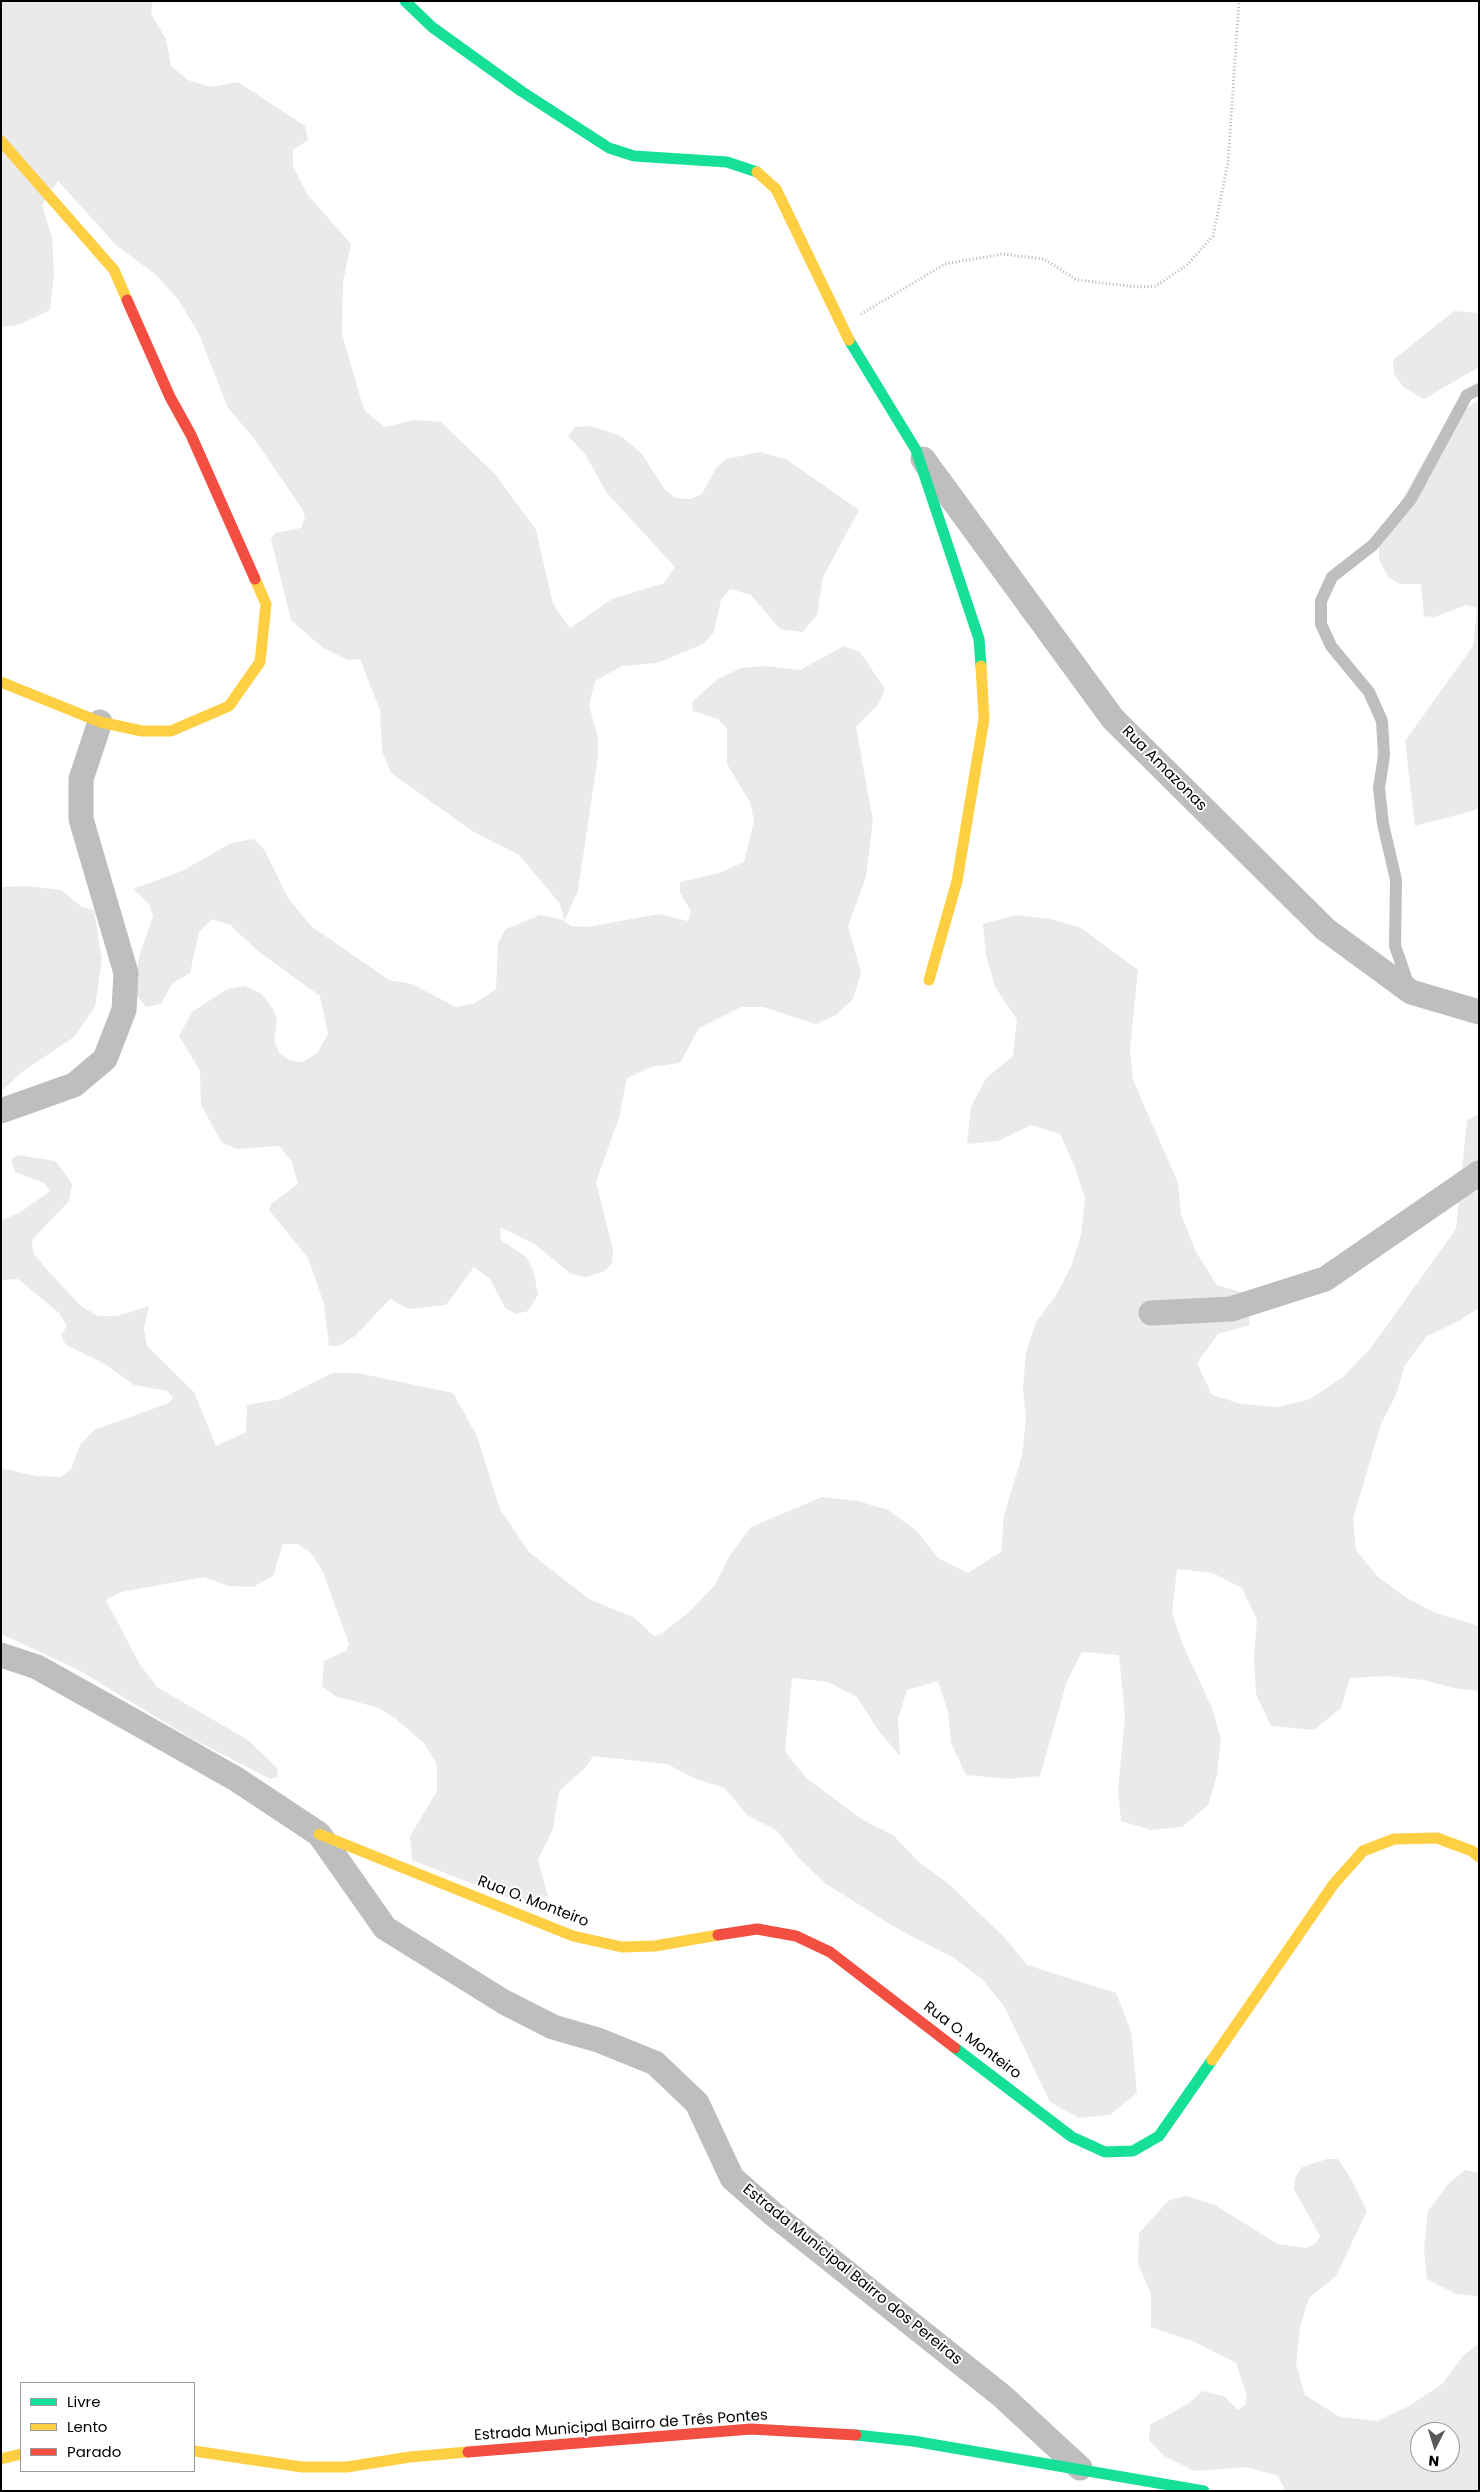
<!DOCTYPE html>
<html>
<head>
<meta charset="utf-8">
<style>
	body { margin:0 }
	#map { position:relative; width:1480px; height:2492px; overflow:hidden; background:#fff; font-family:Poppins,sans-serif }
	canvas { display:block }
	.frame { position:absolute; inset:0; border:2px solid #000; pointer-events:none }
	.legend { position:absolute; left:20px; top:2382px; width:175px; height:90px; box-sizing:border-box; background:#fff; border:1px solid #999; margin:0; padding:6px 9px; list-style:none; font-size:15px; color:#000 }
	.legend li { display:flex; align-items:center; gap:10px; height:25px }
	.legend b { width:25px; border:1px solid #999 }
	.north { position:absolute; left:1410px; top:2422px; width:50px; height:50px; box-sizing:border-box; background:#fff; border:1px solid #999; border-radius:50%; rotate:185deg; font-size:14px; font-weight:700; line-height:20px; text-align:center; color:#000 }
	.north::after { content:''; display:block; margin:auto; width:18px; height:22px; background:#595959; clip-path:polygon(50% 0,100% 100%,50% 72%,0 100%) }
</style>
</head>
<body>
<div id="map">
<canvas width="1480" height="2492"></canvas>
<div class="frame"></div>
<ul class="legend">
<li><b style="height:6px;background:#16e098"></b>Livre</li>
<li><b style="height:6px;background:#ffcf43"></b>Lento</li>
<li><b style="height:6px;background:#f24e42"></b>Parado</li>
</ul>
<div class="north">N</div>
</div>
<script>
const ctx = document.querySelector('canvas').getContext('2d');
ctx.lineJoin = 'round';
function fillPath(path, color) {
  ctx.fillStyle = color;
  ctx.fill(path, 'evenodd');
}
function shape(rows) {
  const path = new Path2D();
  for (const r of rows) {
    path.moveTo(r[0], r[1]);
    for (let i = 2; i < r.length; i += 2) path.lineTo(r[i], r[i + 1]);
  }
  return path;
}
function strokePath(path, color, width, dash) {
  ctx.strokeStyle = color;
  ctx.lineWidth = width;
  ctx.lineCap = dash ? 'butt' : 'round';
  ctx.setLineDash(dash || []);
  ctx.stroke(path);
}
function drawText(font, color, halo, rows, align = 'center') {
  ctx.font = font + ' Poppins,sans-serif';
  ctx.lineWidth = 4;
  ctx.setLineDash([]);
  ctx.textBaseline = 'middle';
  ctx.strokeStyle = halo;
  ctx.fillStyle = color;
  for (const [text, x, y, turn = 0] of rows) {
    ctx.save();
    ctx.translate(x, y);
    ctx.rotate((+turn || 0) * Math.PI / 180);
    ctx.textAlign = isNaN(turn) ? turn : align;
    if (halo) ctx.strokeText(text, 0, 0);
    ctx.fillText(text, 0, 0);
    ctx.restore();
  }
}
fillPath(shape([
	[1,1,152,1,151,14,166,39,171,66,188,80,211,87,238,82,305,126,308,140,293,150,293,167,308,195,351,244,343,282,342,334,364,410,385,427,415,420,441,422,496,475,536,530,553,604,570,628,612,599,664,583,675,567,607,493,585,454,568,436,575,427,591,426,621,436,642,454,666,491,676,498,690,499,702,494,716,468,726,459,760,452,786,459,859,510,823,577,817,615,803,632,780,629,751,595,730,589,721,600,714,632,703,644,657,663,622,666,595,681,589,705,598,738,598,756,578,891,564,921,571,926,587,927,659,914,688,921,691,911,680,893,680,882,719,873,744,862,754,821,750,802,727,764,727,729,718,719,693,711,692,702,718,679,741,668,764,666,800,670,844,646,860,652,885,689,879,703,856,727,873,821,866,877,848,926,861,973,853,999,836,1015,816,1024,763,1007,741,1007,699,1028,680,1063,651,1067,627,1078,619,1118,596,1182,613,1251,612,1263,605,1271,587,1277,571,1274,536,1245,500,1227,501,1240,526,1257,534,1272,538,1295,528,1311,516,1314,505,1308,490,1279,474,1267,446,1305,409,1309,390,1299,355,1336,339,1346,329,1346,324,1304,308,1258,269,1210,271,1204,298,1184,292,1162,279,1146,237,1149,222,1143,201,1105,200,1071,179,1036,192,1012,227,989,245,986,262,994,273,1009,277,1019,274,1041,280,1054,291,1061,303,1062,317,1053,328,1034,320,996,259,952,230,925,212,919,199,932,190,973,172,984,161,1004,146,1007,137,996,136,979,139,956,153,917,150,905,133,889,182,871,231,843,254,839,264,849,288,898,311,926,389,980,412,984,456,1007,475,1003,496,989,498,943,506,929,540,915,564,920,560,904,519,855,472,831,391,773,382,751,380,710,360,659,348,660,323,648,291,620,271,539,275,533,301,528,305,518,302,509,253,437,228,408,199,334,178,299,156,275,116,245,58,181,42,205,52,237,54,274,50,310,18,325,1,327],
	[1454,311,1479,313,1479,367,1424,399,1403,387,1394,374,1393,360],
	[1479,399,1479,809,1415,826,1405,741,1473,646,1477,608,1466,605,1435,617,1424,616,1421,584,1400,584,1388,577,1379,559,1379,541,1426,457,1456,416],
	[28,886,61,890,82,907,94,910,102,960,95,1007,74,1037,22,1072,1,1092,1,887],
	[1015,915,1051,919,1081,928,1138,970,1130,1049,1133,1080,1178,1183,1181,1214,1196,1252,1217,1285,1247,1294,1250,1325,1218,1334,1197,1363,1212,1395,1242,1404,1278,1407,1310,1399,1343,1377,1370,1349,1456,1229,1467,1120,1479,1114,1479,1308,1459,1321,1427,1336,1405,1365,1396,1395,1381,1424,1353,1519,1356,1550,1378,1577,1407,1598,1436,1613,1479,1626,1479,1691,1459,1689,1423,1680,1387,1676,1350,1678,1341,1708,1314,1730,1271,1726,1256,1694,1254,1657,1257,1620,1242,1588,1213,1573,1177,1569,1172,1612,1182,1643,1212,1708,1221,1739,1217,1775,1208,1805,1182,1827,1151,1830,1121,1821,1118,1790,1125,1717,1119,1655,1082,1652,1067,1681,1040,1776,1009,1779,966,1775,951,1743,948,1712,938,1681,907,1690,898,1719,900,1756,878,1730,857,1697,828,1682,792,1678,785,1751,806,1778,863,1820,893,1835,920,1863,949,1884,1005,1938,1027,1965,1116,1993,1131,2031,1137,2093,1110,2115,1079,2118,1050,2102,1004,2006,982,1979,954,1958,896,1928,826,1884,798,1857,776,1830,747,1815,725,1788,696,1779,667,1764,593,1756,585,1768,559,1791,553,1829,538,1860,548,1896,517,1901,412,1860,410,1836,437,1791,437,1765,424,1743,396,1719,379,1708,335,1696,322,1686,324,1661,346,1651,349,1644,323,1572,311,1553,298,1544,283,1544,273,1576,253,1587,229,1586,204,1577,121,1592,106,1600,139,1663,157,1687,248,1740,277,1768,278,1777,270,1779,189,1737,77,1669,1,1634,1,1468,36,1476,61,1477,71,1469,80,1445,94,1430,169,1403,173,1397,167,1391,134,1385,103,1363,66,1345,61,1335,67,1326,59,1313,18,1279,1,1280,1,1221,22,1211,50,1191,44,1183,15,1172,11,1160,17,1155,56,1161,72,1184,69,1201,32,1240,33,1253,49,1272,81,1306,98,1316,117,1316,149,1306,144,1328,147,1346,194,1392,216,1446,246,1432,247,1405,281,1399,332,1373,358,1373,453,1393,477,1436,500,1509,529,1552,589,1599,635,1618,654,1636,661,1634,688,1613,715,1585,730,1555,751,1527,822,1497,858,1501,888,1510,917,1531,938,1558,968,1573,1001,1552,1004,1515,1022,1456,1026,1419,1023,1388,1026,1352,1036,1322,1057,1294,1072,1264,1081,1235,1085,1198,1075,1167,1060,1134,1031,1125,998,1141,967,1144,971,1107,986,1078,1013,1056,1017,1020,995,987,986,955,983,924],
	[1327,2159,1338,2159,1351,2179,1367,2211,1336,2276,1309,2298,1300,2327,1296,2364,1305,2395,1340,2417,1377,2421,1409,2406,1442,2384,1463,2356,1479,2343,1479,2491,1283,2491,1285,2490,1278,2476,1246,2467,1195,2471,1164,2456,1149,2440,1150,2425,1189,2403,1202,2391,1224,2396,1238,2410,1245,2405,1247,2396,1236,2363,1195,2342,1151,2327,1151,2294,1138,2264,1139,2233,1169,2200,1187,2196,1215,2205,1278,2244,1306,2248,1316,2243,1320,2236,1294,2189,1295,2178,1302,2167],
	[1420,2432,1450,2432,1450,2462,1420,2462],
	[1465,2170,1479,2173,1479,2296,1456,2294,1427,2279,1424,2248,1428,2211,1449,2183]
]), '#eaeaea');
strokePath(shape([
	[861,314,945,264,1002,254,1044,259,1077,280,1137,287,1156,286,1187,265,1213,236,1228,163,1239,1]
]), '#b8b8b8', 3, [1, 2.5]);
strokePath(shape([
	[1409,986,1395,946,1396,880,1383,824,1379,788,1384,755,1382,721,1369,692,1331,646,1321,624,1321,601,1332,577,1373,545,1411,499,1467,395,1479,389]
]), '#bebebe', 12);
strokePath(shape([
	[923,459,1113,719,1325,929,1411,992,1479,1012],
	[1,1111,74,1085,105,1059,124,1010,126,973,81,819,81,779,100,722],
	[1151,1313,1231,1309,1325,1279,1479,1173],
	[1,1655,37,1667,137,1723,236,1779,319,1834,385,1928,504,2002,553,2027,598,2040,655,2063,697,2103,732,2178,773,2214,1002,2396,1080,2468]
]), '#bebebe', 25);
strokePath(shape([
	[405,1,432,27,521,91,609,148,634,156,727,162,757,172],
	[849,340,916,450,979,639,981,666],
	[955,2048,1072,2137,1105,2152,1133,2151,1159,2136,1212,2060],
	[856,2435,913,2441,1204,2491]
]), '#16e098', 11);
strokePath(shape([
	[1,141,114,270,127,300],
	[757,172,776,189,849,340],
	[1,682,100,722,142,731,171,731,229,706,260,662,266,604,255,579],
	[929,980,957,881,984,719,981,666],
	[319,1834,573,1936,622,1947,655,1946,718,1935],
	[1212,2060,1333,1885,1363,1851,1394,1839,1437,1838,1472,1851,1479,1857],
	[194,2451,302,2467,347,2467,410,2457,468,2452],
	[1,2459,21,2454]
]), '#ffcf43', 11);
strokePath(shape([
	[127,300,170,397,191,435,255,579],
	[718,1935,757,1929,796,1936,830,1952,955,2048],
	[468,2452,751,2429,856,2435]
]), '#f24e42', 11);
drawText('15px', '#000', '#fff', [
	["Rua Amazonas",1164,769,45],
	["Rua O. Monteiro",533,1902,21],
	["Rua O. Monteiro",972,2041,37],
	["Estrada Municipal Bairro dos Pereiras",852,2275,39],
	["Estrada Municipal Bairro de Três Pontes",621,2426,-4]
]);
</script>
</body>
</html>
